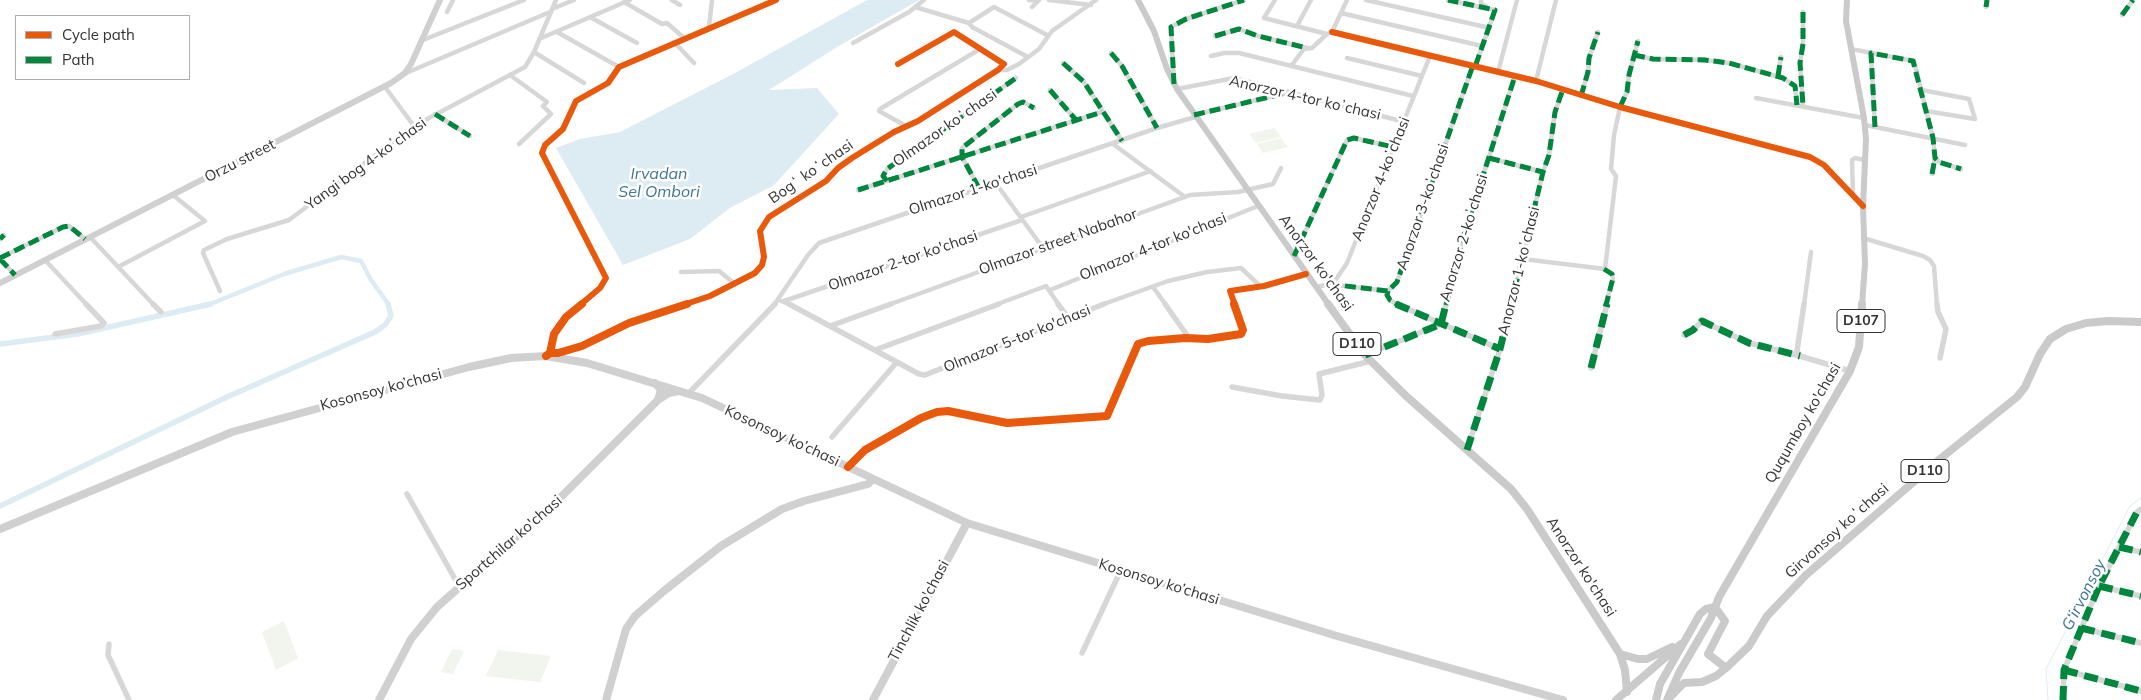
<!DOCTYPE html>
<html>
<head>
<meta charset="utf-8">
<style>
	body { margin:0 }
	#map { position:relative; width:2141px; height:700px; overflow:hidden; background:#fff; font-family:Mulish,sans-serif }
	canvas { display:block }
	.legend { position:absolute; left:15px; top:15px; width:175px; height:65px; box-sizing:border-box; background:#fff; border:1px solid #adadad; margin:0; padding:6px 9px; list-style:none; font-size:15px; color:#333 }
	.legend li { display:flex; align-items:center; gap:10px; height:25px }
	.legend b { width:25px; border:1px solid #adadad }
</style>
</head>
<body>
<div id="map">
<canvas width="2141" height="700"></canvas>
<ul class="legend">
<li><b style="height:6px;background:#e8590c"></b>Cycle path</li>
<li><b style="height:6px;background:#00873e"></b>Path</li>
</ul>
</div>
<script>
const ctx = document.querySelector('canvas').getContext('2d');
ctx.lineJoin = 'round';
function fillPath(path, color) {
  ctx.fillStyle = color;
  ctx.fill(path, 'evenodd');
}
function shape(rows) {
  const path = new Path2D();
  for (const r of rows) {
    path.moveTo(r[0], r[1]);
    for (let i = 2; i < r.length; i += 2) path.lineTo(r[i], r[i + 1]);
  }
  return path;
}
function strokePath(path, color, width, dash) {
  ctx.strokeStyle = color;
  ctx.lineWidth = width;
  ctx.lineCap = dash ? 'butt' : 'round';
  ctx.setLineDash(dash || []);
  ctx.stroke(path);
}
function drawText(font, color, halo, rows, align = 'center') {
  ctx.font = font + ' Mulish,sans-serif';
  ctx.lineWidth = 5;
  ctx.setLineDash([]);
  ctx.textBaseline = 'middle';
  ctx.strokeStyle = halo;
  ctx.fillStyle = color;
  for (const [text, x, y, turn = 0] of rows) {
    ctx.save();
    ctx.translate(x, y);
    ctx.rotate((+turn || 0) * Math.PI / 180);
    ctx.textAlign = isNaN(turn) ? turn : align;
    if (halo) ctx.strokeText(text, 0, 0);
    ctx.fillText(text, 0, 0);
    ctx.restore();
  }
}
fillPath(shape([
	[1274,128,1281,137,1256,143,1249,134],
	[1281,138,1288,147,1263,153,1257,144],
	[284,621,298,658,276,670,262,632],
	[452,649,464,651,453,674,441,672],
	[498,650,551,656,540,682,486,676]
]), '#f1f5ed');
fillPath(shape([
	[867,0,919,0,837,47,769,90,817,88,839,114,774,185,730,208,690,239,623,265,556,148,580,139,620,132,735,73]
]), '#ddebf3');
strokePath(shape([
	[2048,700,2046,669,2130,506,2141,498]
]), '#ddebf3', 1);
strokePath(shape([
	[208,305,284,274,341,257,361,261,371,280,389,305]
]), '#ddebf3', 4.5);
strokePath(shape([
	[0,344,78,334,211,304],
	[0,506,227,397,375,332,385,325,391,316,388,304]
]), '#ddebf3', 5.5);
strokePath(shape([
	[672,0,680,5],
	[1029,0,1037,1],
	[1049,0,1091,5],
	[1275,0,1264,18,1327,34],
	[1366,0,1490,28],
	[1448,0,1495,10],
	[1481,0,1481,4,1486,6],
	[624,2,662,24,667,23,684,38],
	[915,7,969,23],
	[1032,7,1039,0],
	[1986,7,1987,0],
	[552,9,574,0],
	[447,12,453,0],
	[1803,12,1803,44,1800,63,1803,106],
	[1341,13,1482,46],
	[2122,15,2133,0],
	[590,17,637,43],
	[1297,26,1311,0],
	[709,27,712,0],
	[557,32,619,67],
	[1332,32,1536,81,1620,107,1810,157,1824,165,1863,206],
	[1215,36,1239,29,1258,36,1307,48],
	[539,39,630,0],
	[423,40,524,0],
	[674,42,694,63],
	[853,43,909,12,924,0],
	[1851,49,1914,61,1933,138,1935,158,1939,162,1961,169],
	[534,52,584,83],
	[1111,53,1122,66,1157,128],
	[1871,53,1875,127],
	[1634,55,1653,59,1705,60,1729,63,1783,78,1795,86,1797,105],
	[1211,56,1224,53,1239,53,1413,96],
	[1028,57,972,27,969,23,994,7,1047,35],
	[1347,58,1422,76],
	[1063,63,1084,82,1122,141],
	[1291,66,1304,49,1312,48,1327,34,1332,32,1347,0],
	[998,70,1007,70,1019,64,1039,49,1052,31,1096,0],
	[1498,72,1517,0],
	[406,73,550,12],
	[510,75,547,102,543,106,551,114,519,144],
	[1778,76,1781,57],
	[1174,81,1171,27,1186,19,1244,0],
	[1536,81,1556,0],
	[385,87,414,126],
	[1177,89,1234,78,1405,122],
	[1050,90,1076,120],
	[1922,90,1969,99,1975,119,1926,111],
	[1581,96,1588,72,1589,58,1598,32],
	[1756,98,1864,118],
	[435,114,470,136],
	[1194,115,1286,93],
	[1865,125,1965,145],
	[906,126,879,111,880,109,980,49],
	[1113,144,1185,197],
	[1489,158,1543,172],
	[1932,174,1935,158],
	[887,181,883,176,887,169,1016,78],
	[995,182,1043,248],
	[979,188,962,157,962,148,1018,104,1023,102,1034,108],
	[858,190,1102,112],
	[1853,196,1852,160,1855,158,1864,160],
	[1021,217,1151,171],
	[90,237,154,305],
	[1863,238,1923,256,1930,260,1934,266,1937,305],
	[0,239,4,235],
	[1294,256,1347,140,1354,138,1393,147],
	[0,258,63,227,69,226,85,239],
	[0,259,15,275],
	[1523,259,1605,269,1616,176,1611,169,1614,135,1620,107,1627,92,1629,75,1638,41],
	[45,260,87,305],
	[118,267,205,221,173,195],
	[1604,269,1612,274,1613,278,1606,305],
	[681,272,719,271,735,284],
	[1329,284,1388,291,1397,282,1472,68,1475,67,1495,10],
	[1153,287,1166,305],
	[1317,287,1329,284,1337,278,1347,263,1430,56],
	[1050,290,1258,206],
	[220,291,203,253,204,250,227,239,289,220,414,126,525,67,534,52,556,0],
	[1388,291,1387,295,1390,300,1398,305],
	[779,300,791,305],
	[784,301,1022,220],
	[580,305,600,288,606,278,542,153,545,145,563,129,576,101,608,83,619,67,776,0],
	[683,305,710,296,755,273,762,265,764,257,760,231,769,217,826,181,838,168,852,158,894,132,918,121,998,70,1004,64,954,32,898,64],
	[774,305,808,255,819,243,1157,128,1195,117],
	[888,305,1190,195,1238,192,1273,184,1281,168],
	[995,305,1046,286,1059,305],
	[1101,305,1168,281,1207,272,1241,268,1260,286],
	[1235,305,1230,291,1264,286,1306,274],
	[1446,305,1462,241,1515,76],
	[1511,305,1543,172,1549,155,1555,112,1563,89],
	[1804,305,1811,252]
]), '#d7d7d7', 4.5);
strokePath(shape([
	[153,304,161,312],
	[789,304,919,374,925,375,1104,304],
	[1058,304,1069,319],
	[1165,304,1189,338],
	[1396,304,1500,349],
	[1804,304,1797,351,1800,356,1850,371],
	[1937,304,1938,312,1946,329,1940,358],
	[830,326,891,304],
	[55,334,101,326,104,323,86,304],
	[1684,335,1693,330,1702,321,1749,343,1800,356],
	[875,350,999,304],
	[550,353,558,353,582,346,629,323,687,304],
	[548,354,554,334,566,317,582,304],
	[1365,355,1441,324,1446,304],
	[1591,368,1607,304],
	[1232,387,1282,396,1320,400,1322,395,1319,374,1371,361],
	[689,393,775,304],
	[832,437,897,362],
	[1467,450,1500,349,1511,304],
	[848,467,865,450,921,418,937,412,948,411,1007,423,1107,416,1138,344,1148,341,1185,338,1208,339,1241,334,1243,330,1234,304],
	[407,494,459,586],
	[2119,547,2141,552],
	[2099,586,2141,596],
	[2081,628,2141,643],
	[109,644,108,655,129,700],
	[1082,653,1121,570],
	[2064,670,2141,691],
	[2063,700,2064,670,2099,586,2137,512,2141,509]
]), '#d7d7d7', 5.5);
strokePath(shape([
	[0,283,391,83,405,73,411,64,440,0]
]), '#d0d0d0', 6);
strokePath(shape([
	[655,383,661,390,658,400,669,393,679,391],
	[0,529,232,432,469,367,511,358,546,356,587,363,702,398,967,523,1337,636,1563,700],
	[379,700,411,639,437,607,560,498,658,400],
	[606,700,626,629,635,616,665,590,721,546,782,509,804,501,868,484,873,479],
	[873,700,967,523]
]), '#d0d0d0', 8);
strokePath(shape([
	[1138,0,1154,31,1167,69,1177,89,1329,305],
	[1847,0,1846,21,1864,118,1866,139,1863,206,1865,264,1862,305]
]), '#cacaca', 6);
strokePath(shape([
	[1328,304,1365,355,1405,395,1511,489,1527,509,1620,654,1625,670,1627,692],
	[1715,607,1725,621,1708,654,1726,668],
	[1620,654,1638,659,1647,659,1672,647],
	[1670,697,1684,683,1702,682,1716,676,1726,668,1749,646,1767,616,1806,575,1940,459,2017,397,2025,387,2040,354,2050,339,2066,329,2086,323,2108,321,2141,322],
	[1616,700,1681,644],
	[1656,700,1660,684,1700,614,1706,609,1715,607],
	[1667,700,1679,673,1711,618,1719,597,1850,371,1859,347,1862,304]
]), '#cacaca', 8);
strokePath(shape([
	[1986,7,1987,0],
	[1803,12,1803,44,1800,63,1803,106],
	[2122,15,2133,0],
	[1215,36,1239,29,1258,36,1307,48],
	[1111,53,1122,66,1157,128],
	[1634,55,1653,59,1705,60,1729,63,1783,78,1795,86,1797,105],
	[1063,63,1084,82,1122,141],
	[1778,76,1781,57],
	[1174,84,1171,27,1186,19,1244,0],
	[1050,90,1076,120],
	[1581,96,1588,72,1589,58,1598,32],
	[1620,107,1627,92,1629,75,1638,41],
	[435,114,470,136],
	[1194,115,1286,93],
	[1875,127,1871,53,1913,61,1933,138,1935,158,1939,162,1961,169],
	[1489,158,1543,172],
	[1932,174,1935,158],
	[887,181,883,176,887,169,1016,78],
	[979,188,962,157,962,148,1018,104,1023,102,1034,108],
	[858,190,1102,112],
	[0,239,4,235],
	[1294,256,1347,140,1354,138,1393,147],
	[0,258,63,227,69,226,85,239],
	[0,259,15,275],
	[1604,269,1612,274,1613,278,1606,305],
	[1329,284,1388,291,1397,282,1472,68,1475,67,1495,10,1448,0],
	[1388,291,1387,295,1390,300,1398,305],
	[1446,305,1462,241,1515,76],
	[1511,305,1543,172,1549,155,1555,112,1563,89]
]), '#00873e', 5, [11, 5]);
strokePath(shape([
	[1396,304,1500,349],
	[1684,335,1693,330,1702,321,1749,343,1800,356],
	[1365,355,1441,324,1446,304],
	[1591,368,1607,304],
	[1467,450,1500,349,1511,304],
	[2119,547,2141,552],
	[2099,586,2141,596],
	[2081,628,2141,643],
	[2064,670,2141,691],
	[2063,700,2064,670,2099,586,2137,512,2141,509]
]), '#00873e', 7, [14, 7]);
strokePath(shape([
	[1332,32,1536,81,1620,107,1810,157,1824,165,1863,206],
	[580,305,600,288,606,278,542,153,545,145,563,129,576,101,608,83,619,67,776,0],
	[683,305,710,296,755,273,762,265,764,257,760,231,769,217,826,181,838,168,852,158,894,132,918,121,998,70,1004,64,954,32,898,64],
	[1235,305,1230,291,1264,286,1306,274]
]), '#e8590c', 6);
strokePath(shape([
	[550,353,558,353,582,346,629,323,687,304],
	[546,356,550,353,554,334,566,317,582,304],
	[848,467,865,450,921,418,937,412,948,411,1007,423,1107,416,1138,344,1148,341,1185,338,1208,339,1241,334,1243,330,1234,304]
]), '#e8590c', 8);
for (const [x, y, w] of [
	[1861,321,48],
	[1357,344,48],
	[1925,471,48]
]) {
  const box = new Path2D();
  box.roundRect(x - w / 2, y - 11.5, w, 23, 4);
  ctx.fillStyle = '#fff';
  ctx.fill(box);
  strokePath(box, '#333', 1);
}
drawText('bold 14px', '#333', null, [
	["D107",1861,321],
	["D110",1357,344],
	["D110",1925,471]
]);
drawText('15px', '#333', '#fff', [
	["Anorzor 4-tor koʼchasi",1305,98,13],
	["Olmazor koʻchasi",945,128,-35],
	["Orzu street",240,161,-27],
	["Yangi bog 4-koʼchasi",366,164,-36],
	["Bogʻ koʻchasi",811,172,-35],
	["Аnorzor 4-koʼchasi",1381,179,-68],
	["Olmazor 1-ko'chasi",973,190,-18],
	["Аnorzor 3-koʼchasi",1423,207,-71],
	["Аnorzor 2-koʼchasi",1464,238,-73],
	["Olmazor street Nabahor",1058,242,-20],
	["Olmazor 4-tor ko'chasi",1153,247,-22],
	["Olmazor 2-tor ko'chasi",903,261,-19],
	["Anorzor ko'chasi",1316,263,54],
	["Аnorzor 1-koʼchasi",1519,271,-76],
	["Olmazor 5-tor ko'chasi",1017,339,-22],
	["Kosonsoy ko’chasi",381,390,-15],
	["Ququmboy ko'chasi",1803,423,-60],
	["Kosonsoy ko’chasi",782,436,25],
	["Girvonsoy koʻchasi",1837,531,-42],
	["Sportchilar ko'chasi",509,543,-41],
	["Anorzor ko'chasi",1581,567,57],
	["Kosonsoy ko’chasi",1159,582,17],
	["Tinchlik ko'chasi",919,611,-62]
]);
drawText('italic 16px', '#3f7597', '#fff', [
	["Irvadan",659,174],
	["Sel Ombori",659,192],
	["G‘irvonsoy",2084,595,-63]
]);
</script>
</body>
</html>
